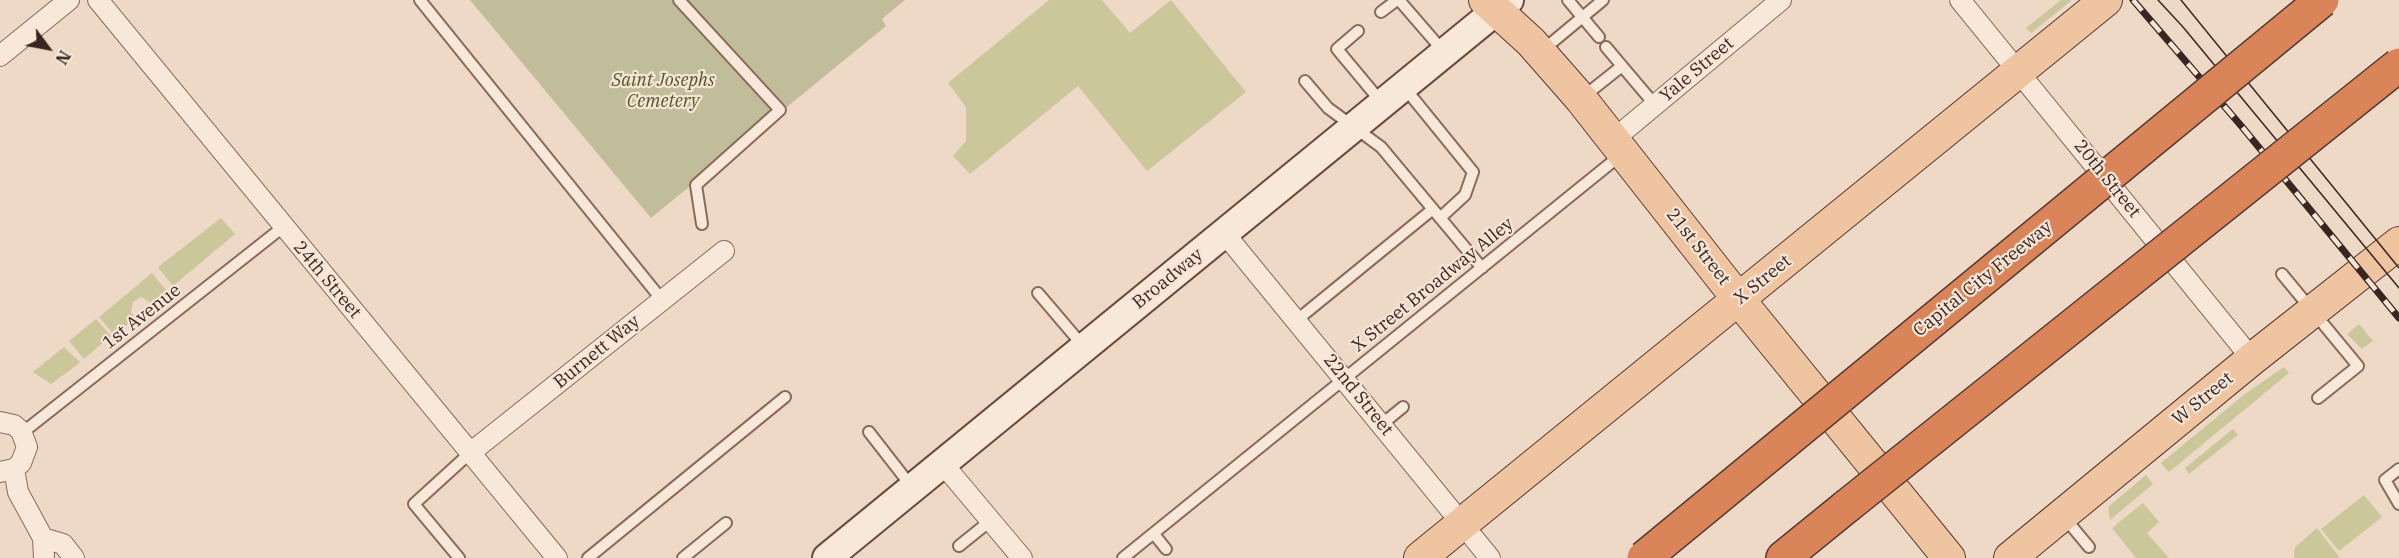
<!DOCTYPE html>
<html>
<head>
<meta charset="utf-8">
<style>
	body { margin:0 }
	#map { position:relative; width:2399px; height:558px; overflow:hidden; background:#eed9c7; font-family:"IBM Plex Serif",serif }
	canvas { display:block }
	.north { position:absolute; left:18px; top:18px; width:60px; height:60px; -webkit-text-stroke:4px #f5e5d6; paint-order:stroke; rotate:122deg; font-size:16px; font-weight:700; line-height:24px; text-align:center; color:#3a2620 }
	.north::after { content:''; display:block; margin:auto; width:21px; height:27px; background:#3a2620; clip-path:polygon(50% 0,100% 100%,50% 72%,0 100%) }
</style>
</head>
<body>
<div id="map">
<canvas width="2399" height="558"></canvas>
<div class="north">N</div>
</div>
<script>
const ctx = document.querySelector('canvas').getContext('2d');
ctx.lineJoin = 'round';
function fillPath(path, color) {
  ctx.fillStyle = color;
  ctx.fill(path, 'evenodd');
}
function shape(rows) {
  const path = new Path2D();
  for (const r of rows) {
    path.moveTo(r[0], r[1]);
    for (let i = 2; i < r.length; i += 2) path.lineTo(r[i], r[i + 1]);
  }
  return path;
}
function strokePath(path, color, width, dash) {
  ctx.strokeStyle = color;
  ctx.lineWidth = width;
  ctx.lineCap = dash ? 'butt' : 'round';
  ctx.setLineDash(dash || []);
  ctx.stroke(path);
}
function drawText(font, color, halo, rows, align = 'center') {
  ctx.font = font + ' "IBM Plex Serif",serif';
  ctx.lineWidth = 4.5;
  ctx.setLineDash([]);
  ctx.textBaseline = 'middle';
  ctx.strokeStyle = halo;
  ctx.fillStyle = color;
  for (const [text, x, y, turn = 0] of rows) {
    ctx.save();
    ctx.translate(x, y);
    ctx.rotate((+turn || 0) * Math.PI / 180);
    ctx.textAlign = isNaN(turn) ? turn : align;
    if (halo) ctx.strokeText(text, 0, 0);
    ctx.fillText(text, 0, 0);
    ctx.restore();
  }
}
fillPath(shape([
	[1049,0,1102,0,1130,33,1171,0,1246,92,1147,171,1078,86,970,174,953,156,966,141,966,107,948,83],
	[2061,0,2072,0,2031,33,2026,28],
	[221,218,235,234,173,286,158,267],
	[152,273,166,290,151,303,141,297,133,302,131,312,135,318,114,335,99,317],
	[96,319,111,336,84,359,69,341],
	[2359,324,2373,341,2362,349,2347,334],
	[64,347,80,362,77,365,51,384,33,372],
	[2284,367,2289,373,2169,472,2161,463,2245,394],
	[2233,429,2238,435,2189,474,2185,468],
	[2146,475,2153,484,2110,520,2108,507],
	[2364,495,2382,517,2339,551,2321,529],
	[2143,503,2159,522,2147,533,2169,558,2136,558,2112,528],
	[2317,528,2340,558,2294,558,2295,547]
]), '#ccc69b');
fillPath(shape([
	[470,0,905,0,882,19,886,26,651,218]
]), '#c1bc99');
const service = shape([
	[420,0,662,300],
	[679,0,780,110,696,185,702,224],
	[1399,0,1444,52],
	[1568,0,1599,37],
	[1381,12,1397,0],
	[1358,31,1337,49,1382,103],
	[1543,50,1603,0],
	[1622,66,1655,105],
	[1305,81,1328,108,1381,147,1482,268],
	[1404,87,1473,172,1465,195,1440,218],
	[1583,97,1622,66,1606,47],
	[2282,274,2358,366,2318,398],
	[1038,293,1084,347],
	[1297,320,1433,209],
	[1381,425,1403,407],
	[869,432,911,486],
	[22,433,283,227],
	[2399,469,2385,480,2399,504],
	[2064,517,2089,547],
	[1154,534,1166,549],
	[959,546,990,521],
	[459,558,414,504,470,453],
	[588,558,785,397],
	[683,558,726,523],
	[1123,558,1622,154]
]);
const minor = shape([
	[98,0,557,558],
	[1960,0,2252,359],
	[0,56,69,0],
	[1614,139,1781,0],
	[1225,234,1490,558],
	[0,422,14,425,21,431,27,447,21,463,14,469,0,472],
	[470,453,724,251],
	[943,464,1022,558],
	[14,469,18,492,43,538,44,558],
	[43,538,63,544,74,558]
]);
const secondary = shape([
	[827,558,1509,0]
]);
const primary = shape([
	[1485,0,1531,42,1581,99,1739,300,1949,558],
	[1420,558,2106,0],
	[2010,558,2252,359,2399,243]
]);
const motorway = shape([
	[1783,558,1847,506]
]);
strokePath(service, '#896a5c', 14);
strokePath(minor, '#896a5c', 22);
strokePath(secondary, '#6b4b40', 32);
strokePath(primary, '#573930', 34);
strokePath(motorway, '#573930', 36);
strokePath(service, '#f8e8da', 10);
strokePath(minor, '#f8e8da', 20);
strokePath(secondary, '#f8e8da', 28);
strokePath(primary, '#efc4a0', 32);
strokePath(motorway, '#da845a', 33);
strokePath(shape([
	[2158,0,2183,27,2399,288],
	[2181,0,2399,268]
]), '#3a2620', 1.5);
const rail = shape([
	[2133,0,2243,128,2399,318]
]);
strokePath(rail, '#3a2620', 7);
strokePath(rail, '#f5e5d6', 4.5, [14]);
const motorwayBridge = shape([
	[1847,506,2399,65],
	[1644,558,2322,0]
]);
strokePath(motorwayBridge, '#573930', 36, []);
strokePath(motorwayBridge, '#da845a', 33);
drawText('18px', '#3a2620', '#f5e5d6', [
	["Yale Street",1697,70,-40],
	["20th Street",2107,179,51],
	["21st Street",1698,247,52],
	["Broadway",1168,279,-39],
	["Capital City Freeway",1983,279,-39],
	["24th Street",327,280,50],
	["X Street",1763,280,-39],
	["X Street Broadway Alley",1433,285,-39],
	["1st Avenue",142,317,-38],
	["Burnett Way",597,352,-39],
	["22nd Street",1358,395,51],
	["W Street",2203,399,-39]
]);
drawText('italic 18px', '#555627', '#f5e5d6', [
	["Saint Josephs",663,81],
	["Cemetery",663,102]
]);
</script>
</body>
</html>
